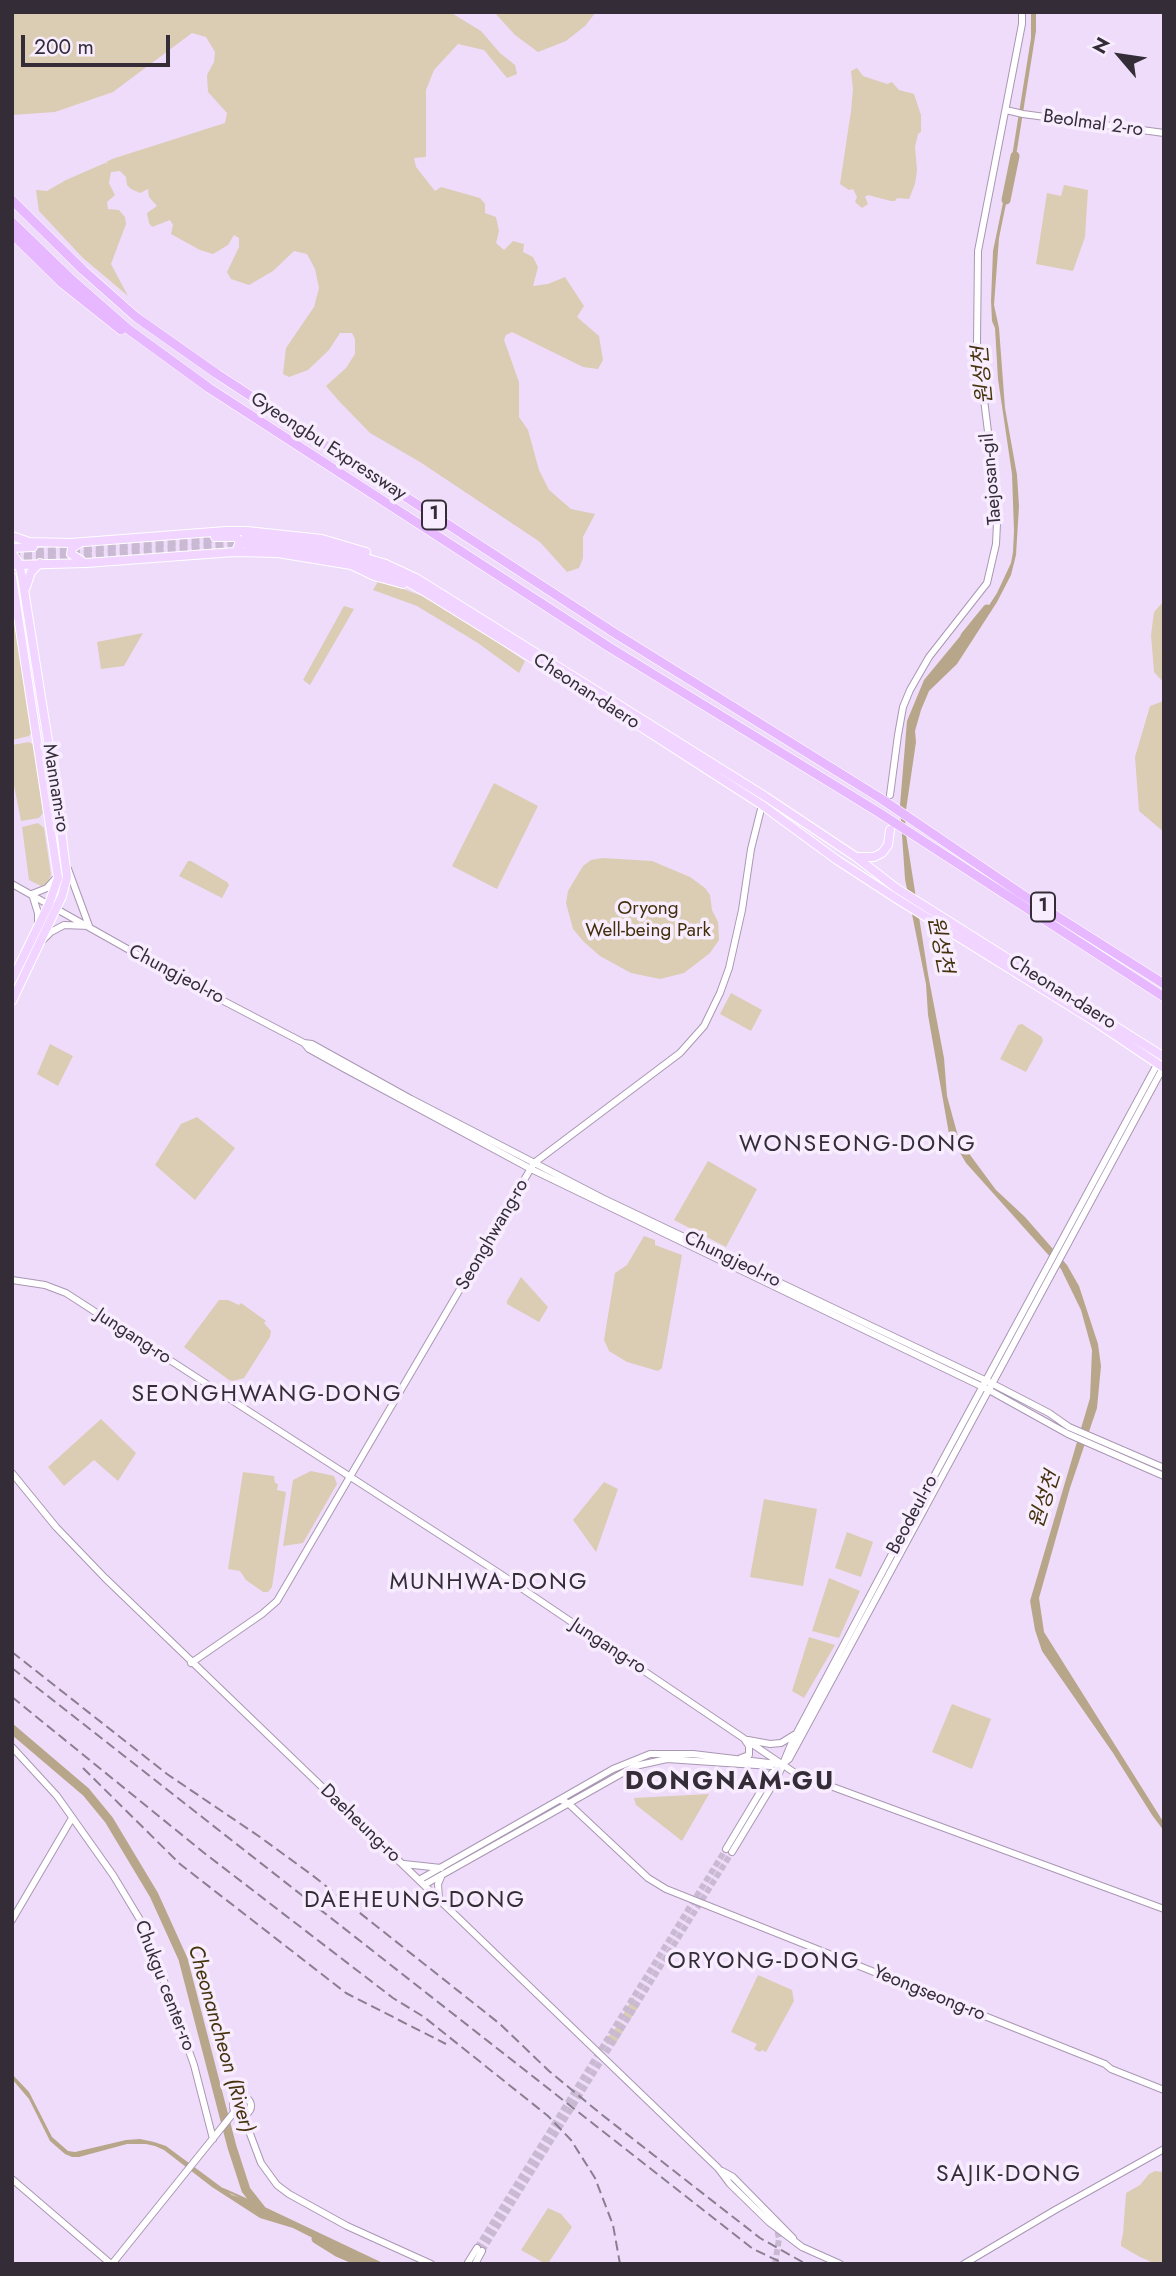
<!DOCTYPE html>
<html>
<head>
<meta charset="utf-8">
<style>
	body { margin:0 }
	#map { position:relative; width:1176px; height:2276px; overflow:hidden; background:#efdcfa; font-family:Jost,sans-serif }
	canvas { display:block }
	.frame { position:absolute; inset:0; border:14px solid #342d38; pointer-events:none }
	.north { position:absolute; left:1085px; top:21px; width:70px; height:70px; -webkit-text-stroke:5px #f8edff; paint-order:stroke; rotate:299deg; font-size:19px; font-weight:700; line-height:28px; text-align:center; color:#342d38 }
	.north::after { content:''; display:block; margin:auto; width:24px; height:32px; background:#342d38; clip-path:polygon(50% 0,100% 100%,50% 72%,0 100%) }
	.scale { position:absolute; left:21px; top:35px; width:149px; height:32px; box-sizing:border-box; border:4px solid #342d38; border-top:0; padding-left:9px; font-size:21px; line-height:24px; white-space:nowrap; color:#342d38; -webkit-text-stroke:5px #f8edff; paint-order:stroke }
</style>
</head>
<body>
<div id="map">
<canvas width="1176" height="2276"></canvas>
<div class="frame"></div>
<div class="north">N</div>
<div class="scale">200 m</div>
</div>
<script>
const ctx = document.querySelector('canvas').getContext('2d');
ctx.lineJoin = 'round';
function fillPath(path, color) {
  ctx.fillStyle = color;
  ctx.fill(path, 'evenodd');
}
function shape(rows) {
  const path = new Path2D();
  for (const r of rows) {
    if (r.length === 3) {
      path.moveTo(r[0] + r[2], r[1]);
      path.arc(r[0], r[1], r[2], 0, 2 * Math.PI);
      continue;
    }
    path.moveTo(r[0], r[1]);
    for (let i = 2; i < r.length; i += 2) path.lineTo(r[i], r[i + 1]);
  }
  return path;
}
function strokePath(path, color, width, dash) {
  ctx.strokeStyle = color;
  ctx.lineWidth = width;
  ctx.lineCap = dash ? 'butt' : 'round';
  ctx.setLineDash(dash || []);
  ctx.stroke(path);
}
function drawText(font, color, halo, rows, align = 'center') {
  ctx.font = font + ' Jost,"Noto Sans KR",sans-serif';
  ctx.lineWidth = 7;
  ctx.setLineDash([]);
  ctx.textBaseline = 'middle';
  ctx.strokeStyle = halo;
  ctx.fillStyle = color;
  for (const [text, x, y, turn = 0] of rows) {
    ctx.save();
    ctx.translate(x, y);
    ctx.rotate((+turn || 0) * Math.PI / 180);
    ctx.textAlign = isNaN(turn) ? turn : align;
    if (halo) ctx.strokeText(text, 0, 0);
    ctx.fillText(text, 0, 0);
    ctx.restore();
  }
}
fillPath(shape([
	[12,12,450,12,481,31,500,53,515,65,517,74,507,78,484,50,458,44,434,70,426,90,426,157,414,158,416,167,435,191,441,187,480,198,485,204,485,213,496,217,499,231,496,243,504,250,513,241,524,244,523,252,533,257,538,267,533,286,548,284,565,277,584,306,577,317,599,336,603,360,598,369,583,367,512,332,506,335,504,340,519,382,519,417,528,430,539,470,549,490,571,509,595,514,583,537,583,558,579,568,567,572,540,542,420,462,370,433,338,400,326,386,346,368,355,354,355,339,352,333,340,333,329,350,308,370,289,377,283,374,286,348,314,307,319,288,315,269,307,254,294,251,273,271,249,285,231,279,227,272,239,247,239,238,234,235,228,245,213,254,200,250,171,234,173,225,170,220,152,227,149,223,147,213,157,206,149,197,148,189,140,193,131,189,127,185,126,177,120,171,111,172,109,183,115,195,107,202,108,209,119,210,125,217,126,224,111,264,128,296,83,258,39,211,36,190,47,191,66,180,105,163,108,164,106,162,112,159,225,123,227,113,208,92,207,75,214,62,215,52,206,37,192,33,113,92,55,112,12,115],
	[494,12,596,12,585,26,566,41,538,52,515,35],
	[857,68,863,76,887,84,892,82,899,90,914,94,921,115,921,132,918,134,915,147,917,170,915,184,909,199,897,198,895,201,891,201,868,195,865,197,868,204,862,208,855,202,857,197,853,189,849,190,840,184,851,111,853,89,851,71],
	[1064,185,1088,190,1085,237,1073,271,1036,264,1047,193,1061,196],
	[379,580,422,596,497,642,525,661,519,673,478,643,417,606,373,590],
	[1164,601,1164,832,1139,811,1135,757,1150,706,1161,702,1163,698,1163,682,1154,672,1151,635,1154,612],
	[12,603,32,732,29,736,12,740],
	[344,606,354,609,310,685,303,680],
	[143,633,124,666,101,669,97,642],
	[29,742,34,745,43,813,39,818,21,821,12,775,12,745],
	[494,783,538,806,497,889,452,866],
	[38,823,44,828,51,875,46,885,41,886,29,880,22,827],
	[602,858,652,861,690,877,705,888,710,895,712,910,718,922,719,940,710,953,684,973,660,979,631,973,600,956,584,942,573,929,566,903,568,891,583,866,591,860],
	[188,861,191,861,227,882,229,885,222,898,179,876],
	[731,993,762,1010,751,1031,720,1014],
	[1022,1024,1042,1037,1043,1041,1026,1072,1000,1059,1018,1025],
	[50,1044,73,1056,58,1086,37,1074],
	[197,1117,235,1148,195,1200,155,1165,181,1124],
	[708,1161,757,1189,726,1247,674,1220],
	[644,1236,655,1240,655,1245,682,1255,662,1368,658,1371,627,1362,609,1351,604,1340,615,1273,627,1265],
	[521,1277,548,1307,539,1322,507,1304,507,1301],
	[219,1300,228,1300,239,1305,241,1303,266,1321,264,1323,271,1331,270,1337,244,1378,233,1381,229,1380,184,1347],
	[101,1419,136,1453,118,1481,94,1460,64,1486,48,1467],
	[311,1471,334,1476,337,1484,303,1543,283,1546,293,1480],
	[243,1472,274,1476,275,1483,278,1484,277,1490,286,1492,272,1587,268,1592,263,1592,246,1580,240,1571,228,1569],
	[604,1482,618,1489,596,1552,573,1520],
	[764,1499,817,1509,803,1586,750,1577],
	[847,1532,873,1542,861,1577,835,1568],
	[829,1578,860,1591,839,1638,812,1631],
	[809,1637,835,1645,804,1698,792,1691],
	[952,1704,991,1719,972,1769,932,1752],
	[709,1794,682,1841,636,1805,634,1798],
	[758,1975,792,1990,794,2001,766,2052,762,2050,760,2052,754,2049,757,2044,731,2032],
	[633,1997,639,2006,630,2020,626,2018,625,2020,621,2018],
	[619,2021,626,2026,615,2045,607,2044,603,2039,613,2033],
	[1155,2171,1164,2172,1164,2264,1156,2264,1140,2257,1121,2246,1121,2242,1123,2234,1126,2193,1140,2185,1149,2174],
	[548,2208,561,2214,572,2227,549,2262,544,2263,521,2250]
]), '#dbccb4');
fillPath(shape([
	[1031,12,1036,12,1036,31,1017,150,999,238,994,305,999,328,1005,408,1017,475,1019,506,1016,555,1011,575,997,602,957,664,929,691,921,710,915,731,916,742,906,810,905,828,928,974,944,1058,947,1096,959,1140,996,1190,1025,1217,1067,1265,1079,1286,1098,1344,1101,1366,1097,1408,1070,1488,1039,1598,1044,1632,1164,1823,1164,1831,1152,1815,1113,1753,1042,1651,1035,1630,1030,1601,1090,1398,1092,1350,1081,1310,1061,1269,966,1163,949,1134,928,1015,926,984,905,879,900,805,907,721,924,680,962,634,975,627,997,593,1011,563,1013,552,1014,531,1012,474,998,379,995,328,992,321,991,301,993,251,1010,169,1031,38],
	[12,2074,29,2092,52,2137,68,2151,75,2152,126,2140,140,2139,154,2142,166,2146,232,2195,252,2201,385,2264,364,2264,293,2228,260,2218,212,2187,164,2150,155,2146,146,2144,127,2144,79,2157,72,2157,65,2154,50,2141,29,2099,12,2079]
]), '#b7a68a');
strokePath(shape([
	[223,2189,250,2201]
]), '#b7a68a', 2);
strokePath(shape([
	[1006,200,1015,156],
	[965,636,987,609],
	[12,1729,86,1792,109,1820,154,1895,183,1959,232,2147,246,2190,261,2209],
	[316,2239,337,2252,365,2264]
]), '#b7a68a', 9);
strokePath(shape([
	[477,2248,726,1849],
	[482,2251,732,1852],
	[775,2264,779,2239,777,2228]
]), '#cab9d3', 6, [6, 3]);
strokePath(shape([
	[12,554,221,539],
	[12,560,243,544]
]), '#cab9d3', 8, [8, 4]);
const minor = shape([
	[1006,110,1023,114,1164,133],
	[890,795,898,735,903,707,910,690,929,657,987,583,996,544,997,523,992,464,977,343,978,251,1022,24,1022,12],
	[12,884,172,974,304,1043,309,1049,345,1069,531,1169,987,1389,1068,1434,1164,1476],
	[38,923,38,913,32,894,47,888,55,879],
	[43,940,51,932,64,925,89,926,68,869],
	[304,1043,312,1044,411,1099,602,1198,991,1383,1049,1413,1069,1427,1164,1468],
	[12,1280,45,1285,66,1293,499,1573,795,1773,1164,1909],
	[12,1473,56,1527,105,1578,718,2168,730,2184,769,2222,802,2247,840,2264],
	[191,1663,262,1614,277,1601,534,1163,680,1053,704,1026,720,993,729,968,742,910,751,849,762,805],
	[748,1740,770,1744,781,1743,794,1735],
	[12,1747,57,1796,113,1875,145,1928,194,2065,213,2139],
	[741,1758,749,1755,749,1746,745,1740],
	[561,1800,568,1803,648,1878,666,1889,1105,2064,1111,2069,1164,2090],
	[726,1849,771,1774,789,1759,1164,1066],
	[732,1852,778,1776,792,1742,900,1539,1159,1061],
	[404,1864,441,1868],
	[419,1880,613,1769,650,1754,693,1754,777,1764],
	[424,1885,635,1766,667,1759,771,1766],
	[439,1899,438,1884,441,1877],
	[12,1920,72,1818],
	[242,2106,9],
	[243,2115,261,2163,277,2185,289,2194,347,2226,431,2264],
	[722,2171,733,2177,793,2238],
	[12,2179,111,2264],
	[112,2264,235,2111],
	[467,2264,477,2248],
	[475,2264,482,2251],
	[964,2264,1055,2210,1164,2149]
]);
const major = shape([
	[12,536,29,542,71,543,226,531,247,531,322,539,366,552],
	[215,537,236,537,240,542,237,549],
	[245,538,294,541,330,547,386,564,416,578,766,797,856,857,896,888,1164,1057],
	[80,543,72,548,71,554,82,561],
	[244,544,300,549,347,558,395,575,427,593,596,698,762,805,837,860,897,899,1094,1021,1164,1068],
	[12,548,33,547],
	[12,553,19,564,22,577,57,798,67,877,62,896,12,1001],
	[12,565,86,563,234,552,278,553,351,565,374,576,403,584],
	[12,577,58,878,49,904,12,980],
	[26,587,31,572,40,563],
	[856,857,874,857,882,853,888,845,890,830]
]);
const highway = shape([
	[12,200,83,270,136,317,217,374,616,634,880,798,1020,893,1164,984],
	[12,222,72,280,128,329,209,388,609,647,878,812,1164,997],
	[12,234,62,283,121,330]
]);
strokePath(minor, '#a997b3', 8);
strokePath(major, '#fff', 10);
strokePath(highway, '#fff', 10);
strokePath(minor, '#fff', 6);
strokePath(major, '#f1d4ff', 8);
strokePath(highway, '#e7b8ff', 9);
strokePath(shape([
	[12,1652,167,1774,260,1837,312,1875,500,2024,549,2071,601,2114,760,2238,806,2264],
	[12,1668,753,2249,785,2264],
	[12,1697,203,1852,393,1998,424,2017,548,2116,571,2140,595,2178,613,2225,620,2264],
	[83,1768,180,1864,346,1993,446,2044]
]), '#8a7e91', 2, [10, 5]);
for (const [x, y, w] of [
	[434,515,24],
	[1043,907,24]
]) {
  const box = new Path2D();
  box.roundRect(x - w / 2, y - 14.5, w, 29, 5);
  ctx.fillStyle = '#f8edff';
  ctx.fill(box);
  strokePath(box, '#342d38', 2);
}
drawText('bold 18px', '#342d38', null, [
	["1",434,515],
	["1",1043,907]
]);
drawText('19px', '#342d38', '#f8edff', [
	["Beolmal 2-ro",1093,124,8],
	["Gyeongbu Expressway",328,447,33],
	["Taejosan-gil",992,479,-95],
	["Cheonan-daero",586,692,33],
	["Mannam-ro",55,788,81],
	["Chungjeol-ro",176,975,28],
	["Cheonan-daero",1062,993,32],
	["Seonghwang-ro",493,1235,-60],
	["Chungjeol-ro",732,1260,26],
	["Jungang-ro",133,1337,33],
	["Beodeul-ro",913,1515,-62],
	["Jungang-ro",608,1647,33],
	["Daeheung-ro",360,1824,44],
	["Chukgu center-ro",164,1986,69],
	["Yeongseong-ro",929,1994,22]
]);
drawText('19px', '#422e09', '#f8edff', [
	["Oryong",648,909],
	["Well-being Park",648,931]
]);
drawText('italic 21px', '#46320d', '#f8edff', [
	["원성천",984,375,-95],
	["원성천",939,945,79],
	["원성천",1046,1500,-72],
	["Cheonancheon (River)",220,2039,74]
]);
ctx.letterSpacing = '2px';
drawText('23px', '#342d38', '#f8edff', [
	["WONSEONG-DONG",858,1145],
	["SEONGHWANG-DONG",267,1395],
	["MUNHWA-DONG",489,1583],
	["DAEHEUNG-DONG",415,1901],
	["ORYONG-DONG",764,1962],
	["SAJIK-DONG",1009,2175]
]);
ctx.letterSpacing = '0px';
ctx.letterSpacing = '2px';
drawText('bold 26px', '#342d38', '#f8edff', [
	["DONGNAM-GU",730,1783]
]);
ctx.letterSpacing = '0px';
</script>
</body>
</html>
